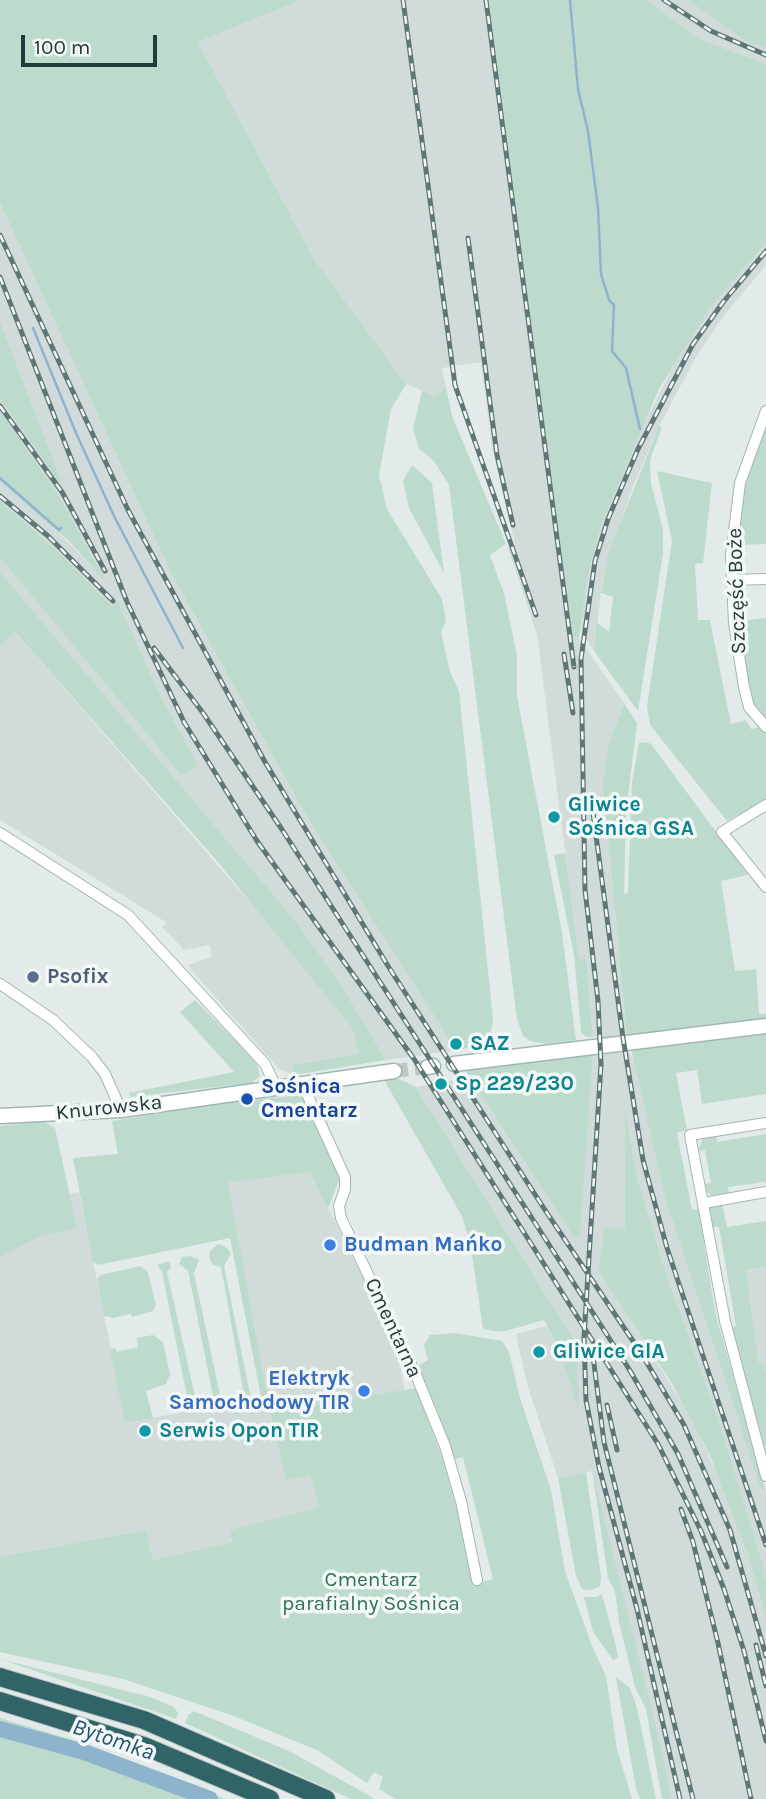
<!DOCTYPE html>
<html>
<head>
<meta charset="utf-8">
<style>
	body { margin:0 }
	#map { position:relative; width:766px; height:1799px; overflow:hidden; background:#e2ebe9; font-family:Karla,sans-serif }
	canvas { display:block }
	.scale { position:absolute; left:21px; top:35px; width:136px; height:32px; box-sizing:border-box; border:4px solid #233b3a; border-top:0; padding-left:9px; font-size:21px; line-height:24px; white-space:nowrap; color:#233b3a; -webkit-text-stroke:5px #f3f8f7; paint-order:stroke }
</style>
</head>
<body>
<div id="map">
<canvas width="766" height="1799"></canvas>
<div class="scale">100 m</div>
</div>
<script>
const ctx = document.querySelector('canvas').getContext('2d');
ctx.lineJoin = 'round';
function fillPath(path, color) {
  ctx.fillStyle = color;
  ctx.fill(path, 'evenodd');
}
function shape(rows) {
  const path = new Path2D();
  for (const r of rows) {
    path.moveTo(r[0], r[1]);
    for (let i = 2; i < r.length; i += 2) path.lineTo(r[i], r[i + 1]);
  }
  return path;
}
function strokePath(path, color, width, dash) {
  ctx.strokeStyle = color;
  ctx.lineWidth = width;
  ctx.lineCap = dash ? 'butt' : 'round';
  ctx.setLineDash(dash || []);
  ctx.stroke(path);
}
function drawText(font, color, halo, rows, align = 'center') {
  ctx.font = font + ' Karla,sans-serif';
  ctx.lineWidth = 7;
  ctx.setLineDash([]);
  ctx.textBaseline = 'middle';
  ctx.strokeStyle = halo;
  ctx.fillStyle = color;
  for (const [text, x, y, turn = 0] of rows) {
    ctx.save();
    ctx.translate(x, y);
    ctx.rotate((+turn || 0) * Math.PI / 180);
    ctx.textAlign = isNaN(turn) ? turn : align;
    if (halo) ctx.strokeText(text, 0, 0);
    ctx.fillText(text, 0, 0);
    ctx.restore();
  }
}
fillPath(shape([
	[301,0,489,0,572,637,579,638,624,703,609,743,611,867,627,1037,593,1037,586,959,579,960,537,634,508,548,515,544,492,447,481,362,442,368,446,387,435,396,406,384,314,259,198,42],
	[647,0,688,0,748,43,766,47,766,64,699,39],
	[0,203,171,573,307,817,456,1050,386,1060,341,985,298,924,0,572,0,556,159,749,197,766,159,693,118,603,112,608,58,552,0,501,0,482,43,517,104,579,58,494,0,411,0,399,62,482,0,322],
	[766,243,766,265,722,318,696,357,659,426,631,491,602,583,594,651,580,629,587,580,601,525,638,436,684,345,709,309],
	[14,631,274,930,352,1028,360,1054,292,1065,294,1075,279,1069,187,965,212,957,210,945,184,950,162,927,166,922,0,820,0,646],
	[627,1050,635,1062,666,1201,760,1487,766,1492,766,1581,722,1430,665,1270,637,1177,625,1118,625,1230,600,1271,691,1417,726,1494,748,1556,766,1618,766,1799,672,1799,592,1471,558,1478,527,1384,516,1334,546,1326,560,1353,578,1408,576,1343,416,1087,470,1077,573,1236,578,1238,593,1055],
	[310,1172,396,1343,405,1391,270,1413,286,1480,310,1474,319,1507,230,1530,232,1542,153,1560,146,1530,0,1557,0,1208,79,1192,126,1423,266,1396,228,1183],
	[766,1267,766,1373,764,1364,759,1363,746,1270]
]), '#d1dbd9');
fillPath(shape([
	[0,0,301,0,198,42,314,259,406,384,391,409,379,475,387,509,442,599,446,621,441,632,450,672,459,691,493,1019,489,1044,456,1050,307,817,171,573,0,203],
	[489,0,647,0,699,39,766,64,766,243,709,309,659,389,601,525,587,580,579,638,572,637],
	[688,0,766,0,766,47,748,43],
	[0,322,62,482,60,483,0,399],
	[446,387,452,416,506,544,490,555,504,593,517,655,517,696,562,933,576,1040,546,1044,530,1041,523,1036,517,1019,449,485,434,461,419,449,413,429,422,391,435,396],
	[0,411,58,494,106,582,68,540,0,482],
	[659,426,662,427,650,460,651,484,663,529,663,554,638,711,594,651,597,623,609,632,613,597,601,593,609,552],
	[763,430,766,431,766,544,736,545,743,484],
	[412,465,432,483,444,573,409,508,403,481],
	[657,471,712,483,703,563,695,564,698,620,710,620,731,724,746,720,751,729,761,727,766,732,766,800,727,821,650,725,647,706,672,541],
	[0,501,58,552,112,607,118,602,159,693,198,766,181,775,0,557],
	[0,572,298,924,341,985,386,1060,294,1075,292,1065,359,1054,352,1028,218,862,15,632,0,646],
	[766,618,766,721,756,710,749,690,739,621],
	[624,703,637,723,626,812,624,894,628,893,632,782,639,743,646,742,651,744,748,875,721,881,735,971,756,969,759,1014,766,1014,766,1020,627,1037,603,783,609,743],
	[565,853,579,959,586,959,593,1037,586,1037,581,1032,574,955,554,855],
	[195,1000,256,1061,260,1076,251,1083,130,1097,129,1093,234,1072,180,1012],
	[766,1031,766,1094,702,1104,697,1070,676,1073,687,1130,677,1133,692,1210,698,1209,716,1316,766,1492,760,1487,666,1201,631,1048],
	[593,1055,580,1233,578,1238,573,1236,464,1068],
	[393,1076,416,1087,576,1343,579,1412,560,1353,544,1320,502,1332,483,1329,471,1248,463,1218,383,1078],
	[303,1095,341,1175,328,1209,310,1172,228,1183,267,1396,261,1397,230,1238,98,1265,93,1262,73,1158,118,1154,112,1121,210,1104],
	[625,1112,637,1177,665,1270,722,1430,762,1564,766,1581,766,1618,748,1555,711,1458,673,1385,599,1271,604,1228,625,1229],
	[43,1121,55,1128,77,1228,38,1237,0,1257,0,1126],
	[766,1134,766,1182,728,1187,729,1193,711,1195,706,1191,704,1184,711,1183,705,1150,698,1151,702,1140,716,1135,717,1142],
	[722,1202,727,1227,766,1221,766,1267,746,1270,759,1363,764,1363,766,1373,766,1452,731,1328,736,1326,719,1227,713,1227,709,1204],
	[218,1244,225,1246,231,1254,224,1266,251,1399,245,1400,221,1267,213,1265,209,1258,210,1251],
	[191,1256,199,1260,194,1273,222,1405,215,1406,188,1271,179,1264,182,1257],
	[169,1261,171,1267,167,1272,198,1409,190,1411,162,1272,157,1265],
	[140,1266,148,1272,156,1305,153,1311,132,1317,131,1314,113,1318,104,1316,97,1279,101,1275],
	[455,1333,502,1341,509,1352,520,1398,551,1490,565,1571,592,1646,606,1676,617,1749,632,1799,395,1799,379,1789,383,1777,374,1772,367,1783,317,1750,231,1715,123,1679,0,1652,0,1557,146,1530,153,1560,232,1542,230,1530,319,1507,310,1475,286,1480,270,1413,416,1388,444,1463,468,1550,473,1585,493,1579,463,1457,455,1459,417,1366,428,1360,424,1345,430,1335],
	[153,1335,163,1342,170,1374,166,1384,146,1391,153,1418,125,1423,110,1349,115,1348,117,1352,138,1347,137,1338],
	[592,1470,654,1718,672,1799,662,1799,646,1709,635,1687,619,1622,615,1591,608,1578],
	[586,1472,601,1576,600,1586,592,1590,582,1589,576,1576,558,1478],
	[602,1594,616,1646,618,1658,613,1660,593,1632,584,1597,596,1597],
	[0,1659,150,1697,174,1707,178,1713,176,1719],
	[616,1677,630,1688,637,1708,656,1799,640,1799,636,1789],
	[194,1711,291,1752,375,1799,351,1799,185,1723,189,1714],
	[0,1718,89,1745,225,1799,0,1799]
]), '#bddbcc');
strokePath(shape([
	[570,0,578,89,588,131,598,208,601,274,609,300,614,305,612,351,626,368,640,429],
	[33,328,76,433,115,518,183,648],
	[0,478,59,530,61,528]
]), '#8eb4cd', 2.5);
strokePath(shape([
	[0,1729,84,1752,210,1799]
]), '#8eb4cd', 16);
strokePath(shape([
	[394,1071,428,1067]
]), '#bcc8c6', 14, [14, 7]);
const street = shape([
	[766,411,740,483,731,555,734,623,744,687,749,707,766,727],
	[732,580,766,579],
	[766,805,722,832,766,887],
	[0,833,128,915,265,1064,276,1087],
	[0,984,53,1020,92,1057,105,1074,121,1110],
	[302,1083,345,1177,345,1189,339,1206,341,1218,416,1375,445,1446,461,1501,477,1580],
	[766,1123,690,1135,725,1321,766,1476],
	[704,1203,766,1192]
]);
const secondary = shape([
	[454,1064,766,1026],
	[428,1067,433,1066],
	[0,1116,121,1110,394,1071]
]);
const highway = shape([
	[0,1677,144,1720,326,1799],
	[0,1701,144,1746,270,1799]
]);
strokePath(street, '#a5b3b1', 12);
strokePath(secondary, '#a1b6b4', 17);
strokePath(highway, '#c1c8c8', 20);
strokePath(street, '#fff', 10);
strokePath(secondary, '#fff', 14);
strokePath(highway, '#316466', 18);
const rail = shape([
	[403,0,455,385,536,615],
	[486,0,574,667],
	[664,0,711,31,766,55],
	[0,235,128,510,265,762,388,966,545,1210,641,1353,684,1425,730,1530,766,1656],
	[468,238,497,455,513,525],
	[0,277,127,602,184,722,257,841,414,1059,658,1444,701,1531,724,1589,744,1651,766,1741],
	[0,406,62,492,105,571],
	[0,496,48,536,113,601],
	[154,648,203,713,281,828,629,1369,678,1454,727,1567],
	[564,654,573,713],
	[591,798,623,1038,643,1160,667,1248,766,1545],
	[593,1356,604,1442,693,1799],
	[607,1405,617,1450],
	[681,1509,693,1542,718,1643,751,1799],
	[756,1645,766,1686],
	[680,1799,637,1609,599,1467,586,1400,584,1338,601,1064,598,1001,585,890,581,659,595,561,608,519,638,449,693,344,724,301,766,251]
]);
strokePath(rail, '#5e7776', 5);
strokePath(rail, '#f3f8f7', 2.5, [8]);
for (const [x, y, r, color] of [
	[554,817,7,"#0f9aa8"],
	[33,977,7,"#5c6f8a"],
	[456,1044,7,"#0f9aa8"],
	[441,1084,7,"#0f9aa8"],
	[247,1099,7,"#1a4fb4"],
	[330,1245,7,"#3f7fe0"],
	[539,1352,7,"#0f9aa8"],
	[364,1391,7,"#3f7fe0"],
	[145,1431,7,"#0f9aa8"]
]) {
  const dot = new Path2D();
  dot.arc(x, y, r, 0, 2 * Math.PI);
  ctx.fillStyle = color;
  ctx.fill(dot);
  strokePath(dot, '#f3f8f7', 2.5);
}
drawText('21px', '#233b3a', '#f3f8f7', [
	["Szczęść Boże",737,591,-92],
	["Knurowska",109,1108,-6],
	["Cmentarna",393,1328,65]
]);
drawText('bold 21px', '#0d838f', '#f3f8f7', [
	["Gliwice",568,805],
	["Sośnica GSA",568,829],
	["SAZ",470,1044],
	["Sp 229/230",455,1084],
	["Gliwice GlA",553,1352],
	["Serwis Opon TIR",159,1431]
], 'left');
drawText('bold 21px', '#4e5e75', '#f3f8f7', [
	["Psofix",47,977]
], 'left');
drawText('bold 21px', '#164399', '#f3f8f7', [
	["Sośnica",261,1087],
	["Cmentarz",261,1111]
], 'left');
drawText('bold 21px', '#366cbe', '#f3f8f7', [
	["Budman Mańko",344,1245],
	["Elektryk",350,1379,"right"],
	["Samochodowy TIR",350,1403,"right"]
], 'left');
drawText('21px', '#307057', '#f3f8f7', [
	["Cmentarz",371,1580],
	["parafialny Sośnica",371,1604]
]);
drawText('italic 23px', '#215373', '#f3f8f7', [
	["Bytomka",113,1740,19]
]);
</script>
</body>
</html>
